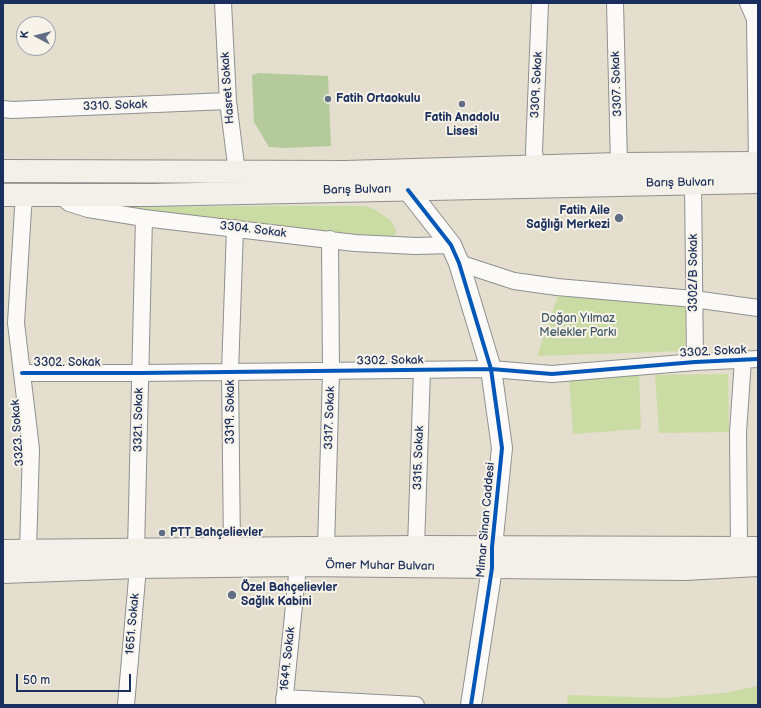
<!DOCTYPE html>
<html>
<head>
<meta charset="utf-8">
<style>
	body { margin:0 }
	#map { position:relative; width:761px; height:708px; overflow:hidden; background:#e3dece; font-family:"Balsamiq Sans",sans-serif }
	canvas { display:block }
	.frame { position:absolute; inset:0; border:4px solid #1b2f5e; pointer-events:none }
	.north { position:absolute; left:16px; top:16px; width:40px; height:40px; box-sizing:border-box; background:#f7f3e8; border:1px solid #9fa5b1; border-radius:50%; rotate:277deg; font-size:11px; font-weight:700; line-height:16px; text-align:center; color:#1b2f5e }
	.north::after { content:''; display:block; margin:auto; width:14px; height:18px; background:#616c85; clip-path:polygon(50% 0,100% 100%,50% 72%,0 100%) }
	.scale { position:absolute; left:16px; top:674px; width:115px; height:18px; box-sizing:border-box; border:2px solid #1b2f5e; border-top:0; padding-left:5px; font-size:12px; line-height:14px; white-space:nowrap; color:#1b2f5e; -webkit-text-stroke:3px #f7f3e8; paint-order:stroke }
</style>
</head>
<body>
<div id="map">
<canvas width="761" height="708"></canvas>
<div class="frame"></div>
<div class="north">K</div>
<div class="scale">50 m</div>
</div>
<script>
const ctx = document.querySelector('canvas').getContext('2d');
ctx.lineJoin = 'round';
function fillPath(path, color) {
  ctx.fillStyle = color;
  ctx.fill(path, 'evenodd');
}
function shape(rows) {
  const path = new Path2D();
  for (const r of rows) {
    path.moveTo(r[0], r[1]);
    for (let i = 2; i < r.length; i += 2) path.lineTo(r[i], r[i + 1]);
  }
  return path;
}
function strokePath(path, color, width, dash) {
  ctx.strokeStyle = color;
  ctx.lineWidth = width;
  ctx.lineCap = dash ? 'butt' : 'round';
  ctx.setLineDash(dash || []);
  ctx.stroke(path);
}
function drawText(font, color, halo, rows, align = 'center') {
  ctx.font = font + ' "Balsamiq Sans",sans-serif';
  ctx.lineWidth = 4;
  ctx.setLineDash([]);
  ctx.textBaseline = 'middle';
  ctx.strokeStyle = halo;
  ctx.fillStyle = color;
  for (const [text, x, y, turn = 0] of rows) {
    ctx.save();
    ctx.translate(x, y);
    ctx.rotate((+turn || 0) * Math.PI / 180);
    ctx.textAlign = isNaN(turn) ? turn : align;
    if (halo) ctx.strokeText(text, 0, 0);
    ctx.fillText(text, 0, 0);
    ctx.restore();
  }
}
fillPath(shape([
	[294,206,366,206,377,211,390,220,396,229,395,238,117,209,118,207],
	[558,296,686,304,685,351,537,356],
	[728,374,729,432,659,433,655,375],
	[639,375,641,429,573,434,569,377],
	[758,686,758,705,567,705,568,695,664,698,724,693]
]), '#cadba4');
fillPath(shape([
	[259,73,328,76,331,146,285,148,269,147,254,122,252,75]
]), '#b5ca9a');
const minor = shape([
	[223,3,228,101,237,173],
	[615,3,619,164],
	[748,3,755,19,757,163],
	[3,109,12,110,228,101],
	[536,168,534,151,540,3],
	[693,183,695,362],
	[25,195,23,209,16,323,31,449,28,550],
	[61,196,69,203,88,209,144,218,355,243,416,246,451,245],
	[459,263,514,281,557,287,694,299,758,308],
	[22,373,140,373,491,369,552,374,695,362,758,359],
	[416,547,422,370],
	[326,548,331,372,330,239],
	[232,549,230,372,235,228],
	[739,549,738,432,743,360],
	[136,550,144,218],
	[284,698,416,705],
	[126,705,138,567],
	[284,705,298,565]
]);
const tertiary = shape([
	[408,190,451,245,459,263,491,369,502,448,492,547,492,568,471,705]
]);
const secondary = shape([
	[3,171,345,172,619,164,758,163],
	[3,195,151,195,758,182],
	[3,551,416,547,758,548],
	[3,572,138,567,298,565,685,569,758,565]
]);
strokePath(minor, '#8f908f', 18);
strokePath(tertiary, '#8f908f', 22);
strokePath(secondary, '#8f908f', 24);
strokePath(minor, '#fbfaf8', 16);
strokePath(tertiary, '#fbfaf8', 20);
strokePath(secondary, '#f2f0e9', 22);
strokePath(shape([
	[408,190,451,245,459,263,491,369,502,448,492,547,492,568,471,705],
	[22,373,140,373,491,369,552,374,695,362,758,359]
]), '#0057b8', 4);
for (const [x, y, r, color] of [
	[328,99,4,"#616c85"],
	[462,104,4,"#616c85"],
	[619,218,5,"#616c85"],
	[162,533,4,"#616c85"],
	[232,595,5,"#616c85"]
]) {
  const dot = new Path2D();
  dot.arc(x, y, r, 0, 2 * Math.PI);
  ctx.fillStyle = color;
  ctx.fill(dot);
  strokePath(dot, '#f7f3e8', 1.5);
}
drawText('12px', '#1b2f5e', '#f7f3e8', [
	["3307. Sokak",617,84,-92],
	["3309. Sokak",537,85,-87],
	["Hasret Sokak",228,88,-94],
	["3310. Sokak",115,106,-2],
	["Barış Bulvarı",680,183,-1],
	["Barış Bulvarı",357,190,-1],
	["3304. Sokak",253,230,7],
	["3302/B Sokak",694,273,-90],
	["3302. Sokak",713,352,-3],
	["3302. Sokak",390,361,-1],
	["3302. Sokak",67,363],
	["3319. Sokak",231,412,-90],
	["3317. Sokak",330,418,-88],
	["3321. Sokak",139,420,-89],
	["3323. Sokak",18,433,-94],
	["3315. Sokak",419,458,-88],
	["Mimar Sinan Caddesi",486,520,-85],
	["Ömer Muhar Bulvarı",380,566,1],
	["1651. Sokak",133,624,-85],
	["1649. Sokak",288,659,-84]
]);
drawText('bold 12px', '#1b2f5e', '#f7f3e8', [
	["Fatih Ortaokulu",336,99],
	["Fatih Anadolu",462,118,"center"],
	["Lisesi",462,132,"center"],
	["Fatih Aile",610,211,"right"],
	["Sağlığı Merkezi",610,225,"right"],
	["PTT Bahçelievler",170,533],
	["Özel Bahçelievler",241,588],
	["Sağlık Kabini",241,602]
], 'left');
drawText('12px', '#425a67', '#f7f3e8', [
	["Doğan Yılmaz",578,319],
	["Melekler Parkı",578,333]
]);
</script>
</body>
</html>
